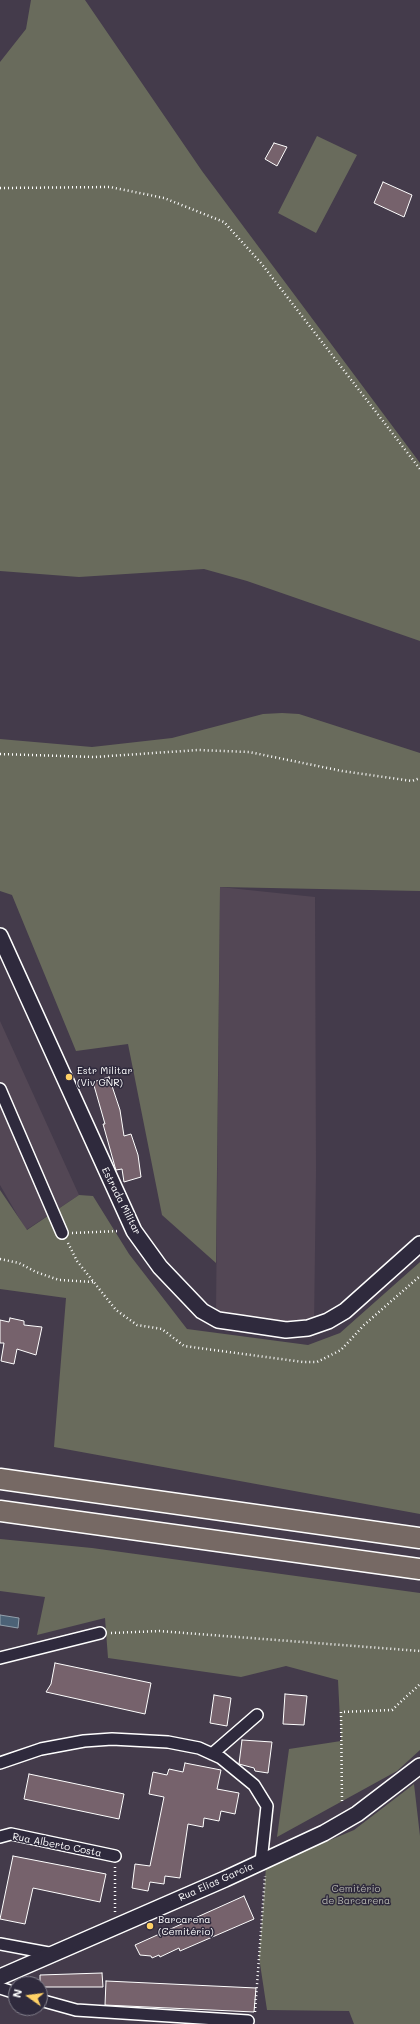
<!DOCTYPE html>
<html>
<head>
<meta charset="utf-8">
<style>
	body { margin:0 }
	#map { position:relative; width:420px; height:2024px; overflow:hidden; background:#443b4b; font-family:Mali,sans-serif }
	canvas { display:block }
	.north { position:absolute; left:8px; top:1976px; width:40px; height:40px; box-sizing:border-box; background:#2f2a3d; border:1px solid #827f8b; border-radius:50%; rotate:284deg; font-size:11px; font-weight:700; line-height:16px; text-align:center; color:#fff }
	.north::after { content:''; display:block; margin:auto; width:14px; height:18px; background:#ffd166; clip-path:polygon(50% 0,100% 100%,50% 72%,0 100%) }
</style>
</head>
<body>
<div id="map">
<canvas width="420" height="2024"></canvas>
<div class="north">N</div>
</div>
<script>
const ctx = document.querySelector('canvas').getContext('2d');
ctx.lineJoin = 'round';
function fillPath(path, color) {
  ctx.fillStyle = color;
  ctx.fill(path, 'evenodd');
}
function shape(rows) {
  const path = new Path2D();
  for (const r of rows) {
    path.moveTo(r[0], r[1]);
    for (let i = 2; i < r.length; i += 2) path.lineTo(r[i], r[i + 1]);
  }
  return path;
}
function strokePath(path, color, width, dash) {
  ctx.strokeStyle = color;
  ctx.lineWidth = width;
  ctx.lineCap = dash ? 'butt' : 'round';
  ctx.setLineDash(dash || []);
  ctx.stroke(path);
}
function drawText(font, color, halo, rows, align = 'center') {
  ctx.font = font + ' Mali,sans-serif';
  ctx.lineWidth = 3;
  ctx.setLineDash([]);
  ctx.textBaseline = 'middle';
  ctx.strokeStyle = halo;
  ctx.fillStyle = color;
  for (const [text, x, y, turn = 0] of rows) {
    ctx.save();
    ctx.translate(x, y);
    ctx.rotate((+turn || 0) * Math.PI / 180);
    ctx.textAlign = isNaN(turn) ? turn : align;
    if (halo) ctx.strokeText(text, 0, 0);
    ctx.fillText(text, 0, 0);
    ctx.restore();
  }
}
fillPath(shape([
	[220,887,315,897,316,1171,314,1326,216,1314],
	[0,1021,79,1195,26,1230,0,1185]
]), '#534755');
fillPath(shape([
	[31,0,85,0,202,171,420,463,420,641,247,581,204,569,79,577,0,571,0,62,26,29],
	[317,136,357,155,316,233,278,213],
	[282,713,299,714,420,753,420,891,220,887,216,1263,162,1215,128,1044,76,1051,12,895,0,891,0,739,92,747,172,738,263,714],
	[0,1190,27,1230,79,1195,93,1196,129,1254,187,1329,308,1345,340,1333,420,1262,420,1514,54,1447,66,1298,0,1289],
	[0,1539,92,1548,420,1593,420,1750,397,1771,277,1837,289,1749,341,1741,338,1680,286,1666,241,1677,108,1658,105,1618,37,1635,45,1597,0,1591],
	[414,1784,420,1836,420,2024,354,2024,349,2011,267,2010,259,1957,266,1867,354,1830]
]), '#696b5c');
const water = shape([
	[0,1615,19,1618,18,1628,0,1625,0,1615]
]);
fillPath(water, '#4c6277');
strokePath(water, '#94a1ad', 1);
const building = shape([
	[274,143,287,147,277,166,265,159,274,143],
	[383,182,412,195,404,217,374,203,383,182],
	[109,1077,120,1110,124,1136,131,1134,138,1155,141,1177,124,1182,122,1169,116,1170,115,1167,103,1124,105,1124,93,1082,109,1077],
	[10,1318,24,1321,24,1325,42,1327,36,1355,17,1349,14,1364,1,1361,4,1343,0,1343,0,1320,9,1322,10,1318],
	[55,1663,151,1683,145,1714,46,1692,51,1684,55,1663],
	[285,1694,307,1696,304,1725,283,1724,285,1694],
	[214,1695,231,1698,227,1726,210,1723,214,1695],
	[242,1740,272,1742,268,1773,255,1771,254,1768,239,1764,242,1740],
	[185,1763,221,1770,217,1789,239,1793,235,1814,221,1811,219,1821,204,1818,203,1827,188,1824,180,1878,165,1876,164,1884,150,1882,148,1891,132,1888,135,1864,150,1866,164,1797,149,1794,153,1772,167,1775,169,1769,183,1772,185,1763],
	[29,1774,124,1794,119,1819,24,1799,29,1774],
	[13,1856,106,1874,100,1902,33,1888,25,1924,0,1919,13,1856],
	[244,1896,254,1919,180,1951,179,1948,160,1957,159,1955,152,1958,151,1956,140,1955,135,1945,244,1896],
	[102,1973,103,1987,40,1987,40,1975,102,1973],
	[106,1981,256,1988,254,2012,105,2005,106,1981]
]);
fillPath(building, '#76626c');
strokePath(building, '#fff', 1);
const street = shape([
	[0,1089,62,1233],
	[0,1658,100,1633],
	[212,1754,257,1715],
	[0,1763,41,1749,84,1741,112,1739,168,1742,199,1748,221,1758,254,1785,267,1806,261,1862],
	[0,1837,11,1834,115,1856],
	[0,1944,54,1954],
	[0,1988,16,1993],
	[40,2000,76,2010,248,2021]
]);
const secondary = shape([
	[0,936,134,1231,160,1267,202,1311,218,1320,239,1323,286,1330,308,1328,328,1321,345,1311,420,1244],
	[0,1977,225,1879,324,1833,357,1814,420,1766]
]);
const highway = shape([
	[0,1479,420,1538],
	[0,1511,420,1569]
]);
strokePath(street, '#fff', 14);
strokePath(secondary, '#fff', 18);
strokePath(highway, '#fff', 23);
strokePath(shape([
	[0,188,110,187,164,198,224,222,261,263,420,469],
	[0,754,95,757,198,750,249,752,342,771,412,781,420,778],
	[72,1233,119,1231],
	[68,1243,77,1261,116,1310,137,1325,162,1329,184,1346,303,1362,317,1362,341,1350,364,1325,420,1276],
	[0,1259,19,1263,36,1272,59,1280,93,1282],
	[111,1633,159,1631,420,1651],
	[342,1801,341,1712,392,1710,420,1684],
	[115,1912,115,1867],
	[255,2012,265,1876]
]), '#fff', 2.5, [1, 3]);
strokePath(street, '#2f2a3d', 11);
strokePath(secondary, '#2f2a3d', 15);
strokePath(highway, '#766964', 20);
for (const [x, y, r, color] of [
	[69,1077,4,"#ffd166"],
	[150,1926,4,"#ffd166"]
]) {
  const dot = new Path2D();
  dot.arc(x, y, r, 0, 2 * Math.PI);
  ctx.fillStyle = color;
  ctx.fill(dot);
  strokePath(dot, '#2f2a3d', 1.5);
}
drawText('10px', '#fff', '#2f2a3d', [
	["Estr Militar",77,1071],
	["(Viv GNR)",77,1083],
	["Barcarena",158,1920],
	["(Cemitério)",158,1932]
], 'left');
drawText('10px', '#fff', '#2f2a3d', [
	["Estrada Militar",121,1201,63],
	["Rua Alberto Costa",57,1845,11],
	["Rua Elias Garcia",216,1882,-24]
]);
drawText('10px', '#b4b5ae', '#2f2a3d', [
	["Cemitério",356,1889],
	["de Barcarena",356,1901]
]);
</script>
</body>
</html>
